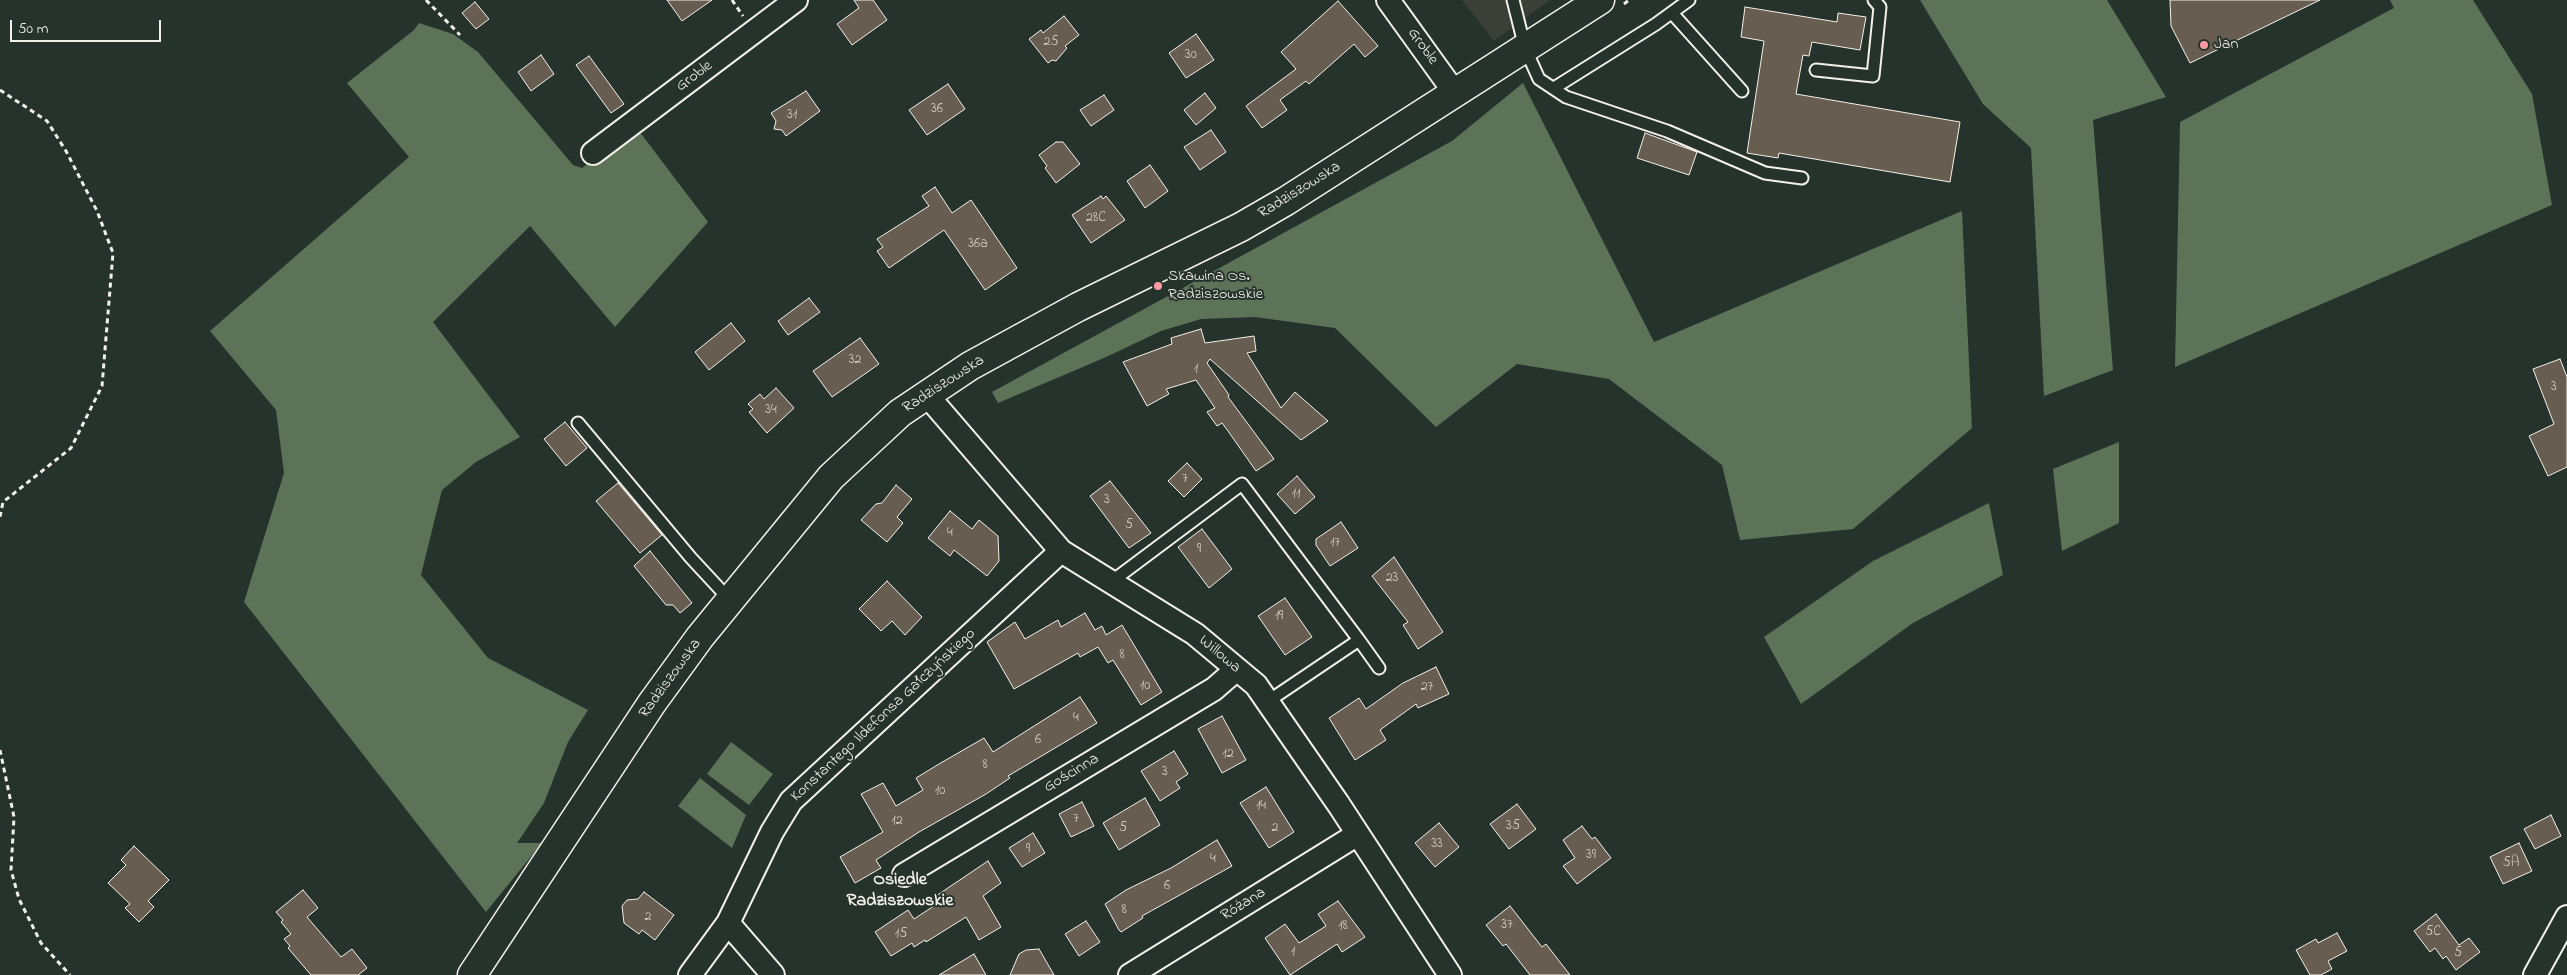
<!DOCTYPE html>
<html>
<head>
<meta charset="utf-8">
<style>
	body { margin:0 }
	#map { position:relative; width:2567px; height:975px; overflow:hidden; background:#26332d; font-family:"Indie Flower",sans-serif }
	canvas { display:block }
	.scale { position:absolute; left:10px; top:20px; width:151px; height:22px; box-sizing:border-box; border:2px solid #f4f1e8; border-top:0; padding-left:6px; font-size:15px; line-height:18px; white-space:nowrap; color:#f4f1e8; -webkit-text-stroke:4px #26332d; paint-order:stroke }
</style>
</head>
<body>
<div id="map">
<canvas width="2567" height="975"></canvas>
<div class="scale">50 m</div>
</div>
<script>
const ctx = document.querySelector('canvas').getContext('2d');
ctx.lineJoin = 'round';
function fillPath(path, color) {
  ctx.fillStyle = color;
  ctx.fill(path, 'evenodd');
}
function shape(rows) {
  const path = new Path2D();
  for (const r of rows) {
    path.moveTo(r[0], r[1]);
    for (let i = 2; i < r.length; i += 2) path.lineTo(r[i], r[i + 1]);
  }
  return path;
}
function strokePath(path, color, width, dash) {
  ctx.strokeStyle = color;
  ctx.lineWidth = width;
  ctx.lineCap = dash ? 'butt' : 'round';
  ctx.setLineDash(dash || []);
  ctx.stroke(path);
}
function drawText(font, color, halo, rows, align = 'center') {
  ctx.font = font + ' "Indie Flower",sans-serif';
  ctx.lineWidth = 4;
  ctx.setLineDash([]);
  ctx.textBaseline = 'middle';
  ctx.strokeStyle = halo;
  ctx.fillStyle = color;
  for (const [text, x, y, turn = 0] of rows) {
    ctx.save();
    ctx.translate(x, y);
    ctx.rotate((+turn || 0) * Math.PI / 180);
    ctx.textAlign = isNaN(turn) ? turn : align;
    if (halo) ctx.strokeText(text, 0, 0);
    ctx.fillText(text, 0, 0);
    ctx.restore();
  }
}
fillPath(shape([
	[1462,0,1550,0,1494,41]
]), '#3a4038');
fillPath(shape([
	[1920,0,2107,0,2166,97,2093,120,2113,370,2044,396,2031,148,1983,104],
	[2390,0,2473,0,2532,94,2552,205,2175,367,2180,122,2394,8],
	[419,23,453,34,478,52,573,165,582,168,636,127,708,222,615,327,530,226,433,322,520,437,476,462,442,490,421,575,488,658,588,710,568,742,544,803,517,843,542,843,486,912,244,602,284,473,276,410,210,331,409,157,347,83,414,30],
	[1523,83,1654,342,1962,211,1972,428,1853,529,1740,540,1722,465,1609,379,1517,364,1436,427,1335,328,1255,317,1201,319,1161,331,1104,358,998,403,992,392,1452,141],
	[2119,442,2119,523,2062,551,2053,469],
	[1989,503,2003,575,1913,623,1801,704,1764,637,1873,561],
	[731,742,773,774,749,805,707,774],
	[700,778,746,815,732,848,678,806]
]), '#5c7358');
const building = shape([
	[667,0,712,0,682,21,667,0],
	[854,0,873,0,887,20,852,45,837,24,859,8,854,0],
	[2170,0,2320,0,2190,63,2171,26,2170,0],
	[1338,1,1378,46,1365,57,1354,44,1309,84,1306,81,1280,100,1287,110,1262,128,1246,106,1296,69,1281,52,1338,1],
	[475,2,489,19,476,29,462,13,475,2],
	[1745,7,1837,22,1838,13,1866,17,1860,50,1812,42,1809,56,1803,55,1796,94,1960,122,1950,182,1779,153,1778,158,1747,153,1764,41,1741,37,1745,7],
	[1064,16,1079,35,1065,46,1067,48,1056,61,1052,60,1048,63,1029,39,1041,30,1043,33,1064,16],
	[1196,34,1214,60,1186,78,1169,53,1196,34],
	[541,55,554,74,531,91,518,72,541,55],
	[589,56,624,104,611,113,576,65,589,56],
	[948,84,965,109,927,135,909,110,948,84],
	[806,91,820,111,786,136,782,130,774,129,776,121,771,113,806,91],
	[1205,93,1216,108,1196,125,1184,110,1205,93],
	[1104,95,1114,110,1091,126,1080,110,1104,95],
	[1211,130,1226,152,1200,170,1184,147,1211,130],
	[1645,133,1697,152,1689,175,1637,158,1645,133],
	[1056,142,1063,142,1080,164,1056,183,1045,168,1047,166,1039,155,1056,142],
	[1150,165,1168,191,1145,208,1127,181,1150,165],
	[935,187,952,213,971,200,1017,268,985,290,944,230,889,268,877,251,883,247,877,239,929,206,922,196,935,187],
	[1101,196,1103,199,1106,196,1125,220,1091,243,1072,215,1101,196],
	[809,298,820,312,788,335,778,321,809,298],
	[731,323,745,341,709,370,695,352,731,323],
	[1201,329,1205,343,1254,336,1256,351,1247,353,1281,408,1295,392,1328,421,1301,440,1210,359,1207,363,1229,395,1228,397,1274,459,1256,471,1228,431,1222,423,1217,426,1207,412,1215,408,1196,380,1166,389,1169,394,1147,406,1123,362,1172,344,1171,338,1201,329],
	[860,338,879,364,832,397,813,371,860,338],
	[2560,359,2567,377,2567,467,2548,476,2529,436,2554,424,2533,369,2560,359],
	[776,388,794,408,767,433,749,412,753,409,748,404,760,394,764,399,776,388],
	[565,422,587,448,566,466,544,439,565,422],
	[1187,463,1202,479,1184,497,1168,481,1187,463],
	[1297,476,1315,497,1295,514,1277,494,1297,476],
	[1110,481,1151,533,1129,548,1090,496,1110,481],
	[618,483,662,535,640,553,596,501,618,483],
	[896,485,912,499,897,517,903,523,887,542,861,520,876,504,882,503,896,485],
	[950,511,972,529,979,520,998,536,999,561,987,576,954,550,950,556,928,538,950,511],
	[1341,522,1358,548,1330,566,1316,545,1316,539,1341,522],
	[1202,529,1232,569,1209,588,1178,547,1202,529],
	[650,551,692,603,680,613,673,605,666,605,634,566,650,551],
	[1394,557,1443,632,1418,649,1403,625,1408,622,1372,576,1394,557],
	[887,581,922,617,905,635,892,621,881,631,859,609,887,581],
	[1285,598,1312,637,1285,655,1258,616,1285,598],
	[1085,613,1095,630,1102,626,1106,635,1122,625,1162,692,1141,705,1113,660,1108,663,1098,647,1080,657,1078,653,1014,689,987,642,1015,622,1025,639,1058,620,1061,627,1085,613],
	[1436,667,1449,694,1418,708,1416,704,1380,730,1386,740,1355,760,1329,718,1359,698,1366,709,1403,683,1436,667],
	[1080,697,1097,723,1008,776,1010,778,986,794,919,832,876,860,881,868,855,883,840,857,883,832,861,794,883,783,896,806,923,790,916,778,939,764,984,738,993,752,1080,697],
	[1222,716,1246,760,1222,773,1198,729,1222,716],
	[1174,751,1188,774,1176,782,1180,788,1160,801,1141,771,1174,751],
	[1266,787,1294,832,1269,848,1240,803,1266,787],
	[1145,798,1160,825,1119,850,1103,823,1145,798],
	[1082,802,1094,826,1071,837,1059,814,1082,802],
	[1517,804,1536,829,1509,849,1490,824,1517,804],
	[2551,815,2561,836,2535,849,2524,829,2551,815],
	[1439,823,1459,847,1435,867,1415,843,1439,823],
	[1582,826,1592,839,1595,837,1611,858,1577,884,1563,866,1575,858,1563,840,1582,826],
	[1033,833,1045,853,1022,867,1009,848,1033,833],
	[1217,840,1232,866,1142,916,1143,918,1121,932,1119,930,1105,904,1126,890,1171,868,1217,840],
	[2519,843,2532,871,2503,884,2490,857,2519,843],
	[134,846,169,880,148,901,154,907,139,922,125,908,130,904,108,883,126,865,121,860,134,846],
	[988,861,1001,883,983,896,1001,927,979,940,966,917,926,942,925,940,914,947,912,943,891,956,875,932,908,910,914,919,940,902,936,896,988,861],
	[303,890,318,908,307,917,341,957,352,949,367,968,358,975,311,975,288,948,290,946,284,939,291,934,281,922,283,920,276,912,303,890],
	[644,892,674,915,655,940,642,930,639,934,624,923,622,906,627,900,638,899,644,892],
	[1338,901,1365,937,1342,952,1337,944,1290,975,1265,938,1285,924,1299,943,1326,926,1318,914,1338,901],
	[1510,906,1542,947,1546,944,1570,975,1530,975,1506,944,1503,946,1486,925,1510,906],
	[2436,914,2459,945,2469,938,2480,952,2456,970,2446,956,2443,959,2435,948,2430,952,2414,931,2436,914],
	[1086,921,1100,942,1079,956,1065,934,1086,921],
	[2337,933,2347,951,2328,961,2332,969,2321,975,2310,975,2296,950,2316,939,2318,943,2337,933],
	[1039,949,1054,975,1010,975,1019,954,1026,950,1039,949],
	[974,954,986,975,939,975,974,954]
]);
fillPath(building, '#675d51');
strokePath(building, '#f4f1e8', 1);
const lane = shape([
	[1513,0,1525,48,1539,79,1566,97,1667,131,1765,173,1802,178],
	[1672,13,1742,91],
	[1816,70,1873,76,1880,7,1874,0],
	[1554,88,1656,24,1689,0],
	[578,423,691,558,730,600],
	[1111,582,1242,484,1359,640],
	[1267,702,1359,640,1379,668]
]);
const street = shape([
	[1388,0,1455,93],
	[593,153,796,0],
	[926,394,1061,551,1195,634,1256,685,1339,805,1450,975],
	[904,875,1214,689,1237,669],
	[728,923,773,975],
	[690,975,728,923,772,832,791,801,1061,551],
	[1130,975,1358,834],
	[2535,975,2567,917]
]);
const secondary = shape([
	[472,975,652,703,700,637,831,477,900,413,970,366,1078,307,1241,227,1286,201,1600,0]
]);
strokePath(lane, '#f4f1e8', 15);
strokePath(street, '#f4f1e8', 26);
strokePath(secondary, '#f4f1e8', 31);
strokePath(shape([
	[426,0,460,35],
	[732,0,743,16],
	[1624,4,1629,0],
	[0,90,47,121,66,151,97,211,113,253,102,386,71,448,3,502,0,517],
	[0,750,14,817,11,870,19,899,41,943,70,975]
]), '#f4f1e8', 3, [5, 4]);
strokePath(lane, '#26332d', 11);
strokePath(street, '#26332d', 22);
strokePath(secondary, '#26332d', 28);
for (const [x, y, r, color] of [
	[2204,45,5,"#ff9aa2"],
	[1158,286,5,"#ff9aa2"]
]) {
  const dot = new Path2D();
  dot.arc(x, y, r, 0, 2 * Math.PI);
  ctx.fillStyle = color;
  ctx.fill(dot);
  strokePath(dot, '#26332d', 2);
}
drawText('14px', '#d1ccc2', null, [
	["25",1051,43],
	["30",1191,56],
	["36",937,110],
	["31",792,116],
	["28C",1096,219],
	["36a",978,245],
	["32",855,361],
	["1",1196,370],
	["3",2554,388],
	["34",771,411],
	["7",1185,480],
	["11",1296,495],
	["3",1107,501],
	["5",1129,526],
	["4",950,534],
	["17",1335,544],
	["9",1199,550],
	["23",1392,579],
	["19",1279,617],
	["8",1122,656],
	["10",1145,687],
	["27",1427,688],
	["4",1076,719],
	["6",1038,741],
	["12",1228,755],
	["8",985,766],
	["3",1165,773],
	["10",940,792],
	["14",1261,807],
	["7",1076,820],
	["12",897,822],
	["35",1513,827],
	["5",1123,829],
	["2",1275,829],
	["33",1437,845],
	["9",1028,850],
	["39",1591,856],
	["4",1213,860],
	["5A",2511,864],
	["6",1167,887],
	["8",1124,911],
	["2",648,918],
	["37",1507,926],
	["18",1343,927],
	["5C",2433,933],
	["15",901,935],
	["1",1293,953],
	["5",2458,954]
]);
drawText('16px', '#f4f1e8', '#26332d', [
	["Jan",2214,45],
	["Skawina Os.",1168,277],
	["Radziszowskie",1168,295]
], 'left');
drawText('16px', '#f4f1e8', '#26332d', [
	["Groble",1422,47,54],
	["Groble",695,77,-37],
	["Radziszowska",1300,191,-32],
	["Radziszowska",944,385,-33],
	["Willowa",1219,655,40],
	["Radziszowska",671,679,-54],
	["Konstantego Ildefonsa Gałczyńskiego",884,716,-43],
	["Gościnna",1072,774,-31],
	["Różana",1244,905,-32]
]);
drawText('bold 18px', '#f4f1e8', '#26332d', [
	["Osiedle",900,881],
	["Radziszowskie",900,902]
]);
</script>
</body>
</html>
